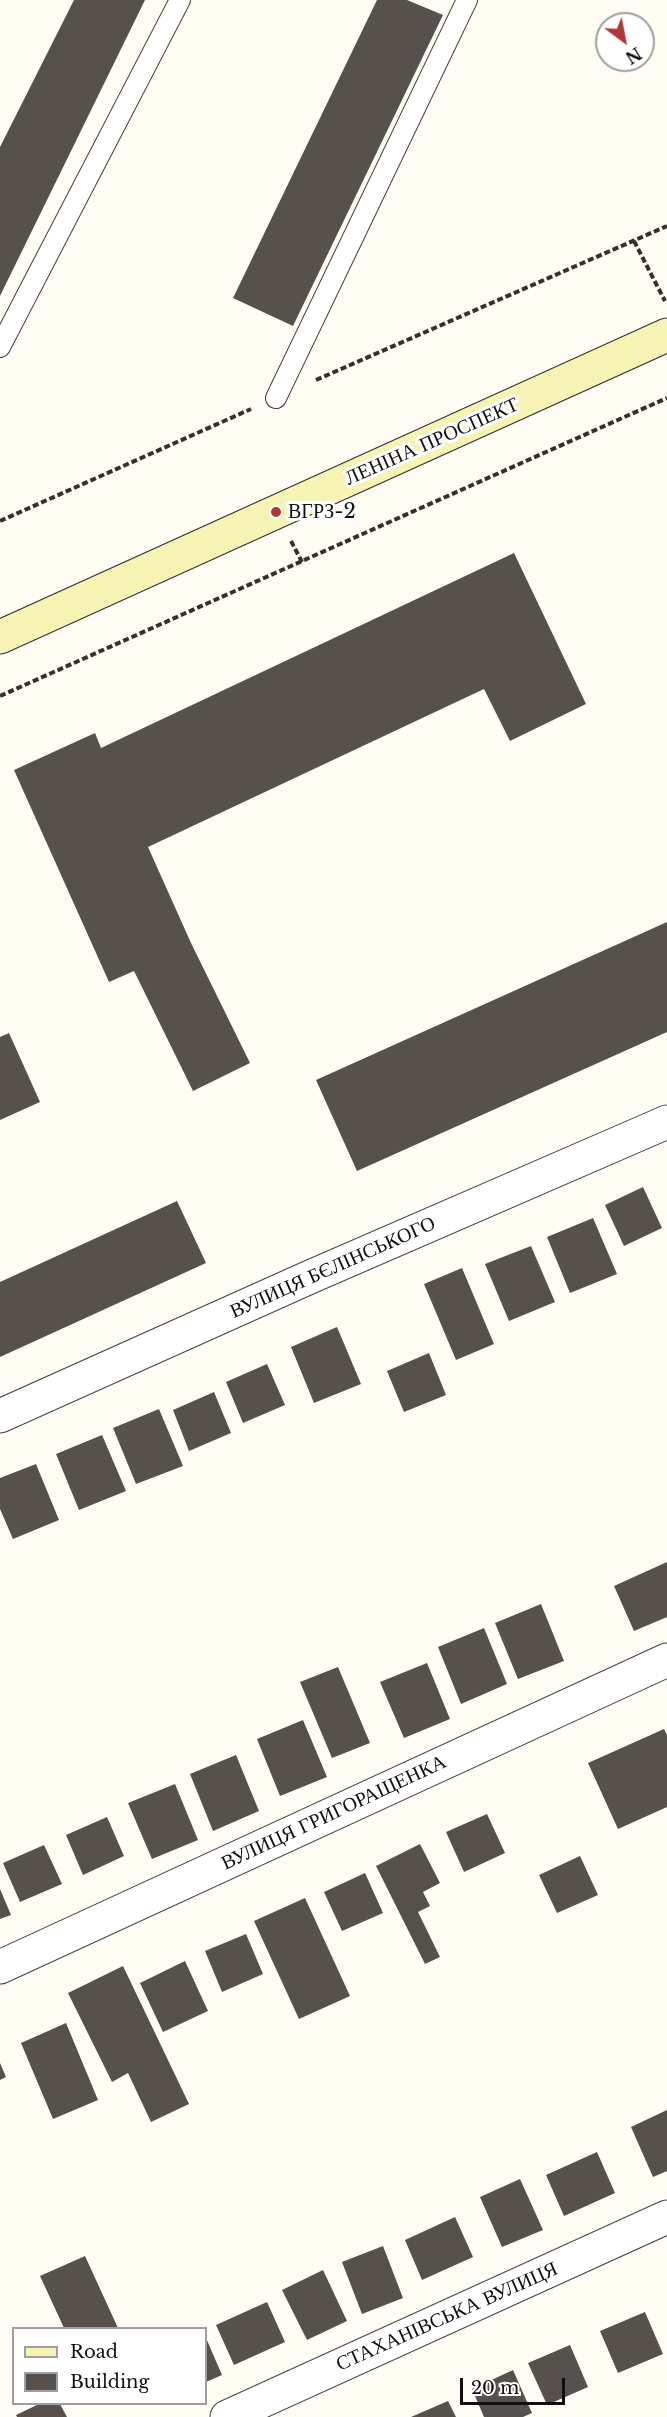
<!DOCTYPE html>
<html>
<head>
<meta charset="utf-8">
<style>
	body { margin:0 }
	#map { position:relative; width:667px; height:2417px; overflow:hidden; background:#fefcf3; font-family:"Libre Baskerville",serif }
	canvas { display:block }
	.legend { position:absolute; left:12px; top:2327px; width:195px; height:78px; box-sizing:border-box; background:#fff; border:2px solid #9f9f9f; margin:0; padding:8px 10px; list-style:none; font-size:18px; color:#0f0f0f }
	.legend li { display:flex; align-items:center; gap:12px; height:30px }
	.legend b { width:30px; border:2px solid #9f9f9f }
	.north { position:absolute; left:595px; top:12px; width:60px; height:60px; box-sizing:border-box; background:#fff; border:2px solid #9f9f9f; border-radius:50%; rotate:148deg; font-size:16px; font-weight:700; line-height:24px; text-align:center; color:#0f0f0f }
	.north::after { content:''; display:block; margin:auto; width:21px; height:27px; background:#b13736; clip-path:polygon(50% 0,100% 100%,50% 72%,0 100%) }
	.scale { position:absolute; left:460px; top:2378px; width:105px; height:27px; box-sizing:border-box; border:3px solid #0f0f0f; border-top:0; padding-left:8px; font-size:18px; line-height:21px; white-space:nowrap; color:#0f0f0f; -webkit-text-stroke:4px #fff; paint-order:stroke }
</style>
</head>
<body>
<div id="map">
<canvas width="667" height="2417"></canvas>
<ul class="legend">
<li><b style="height:8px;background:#f6f3b5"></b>Road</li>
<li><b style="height:16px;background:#57514d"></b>Building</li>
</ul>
<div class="north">N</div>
<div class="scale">20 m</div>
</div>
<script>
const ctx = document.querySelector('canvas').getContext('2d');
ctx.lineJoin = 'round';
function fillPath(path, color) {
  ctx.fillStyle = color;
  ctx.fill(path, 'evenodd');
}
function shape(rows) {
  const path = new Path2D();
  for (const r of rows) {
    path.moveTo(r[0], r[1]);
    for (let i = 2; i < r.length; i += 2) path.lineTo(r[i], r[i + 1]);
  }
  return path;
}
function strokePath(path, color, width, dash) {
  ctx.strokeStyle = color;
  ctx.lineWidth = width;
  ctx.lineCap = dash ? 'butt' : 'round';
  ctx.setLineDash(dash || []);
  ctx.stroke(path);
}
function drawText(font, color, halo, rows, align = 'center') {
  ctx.font = font + ' "Libre Baskerville",serif';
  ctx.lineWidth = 6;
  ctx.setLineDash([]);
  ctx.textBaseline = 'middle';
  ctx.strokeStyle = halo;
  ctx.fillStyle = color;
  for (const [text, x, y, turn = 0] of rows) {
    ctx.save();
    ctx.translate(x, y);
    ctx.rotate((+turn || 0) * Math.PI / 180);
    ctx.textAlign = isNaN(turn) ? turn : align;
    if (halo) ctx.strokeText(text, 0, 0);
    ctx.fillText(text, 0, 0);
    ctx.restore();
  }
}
fillPath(shape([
	[74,0,145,0,0,296,0,147],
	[377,0,407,0,443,15,293,326,233,298],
	[514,553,586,704,510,741,484,689,148,847,191,943,250,1063,193,1091,134,971,109,982,14,770,95,733,101,748],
	[667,922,667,1032,357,1171,316,1080],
	[9,1033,40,1102,0,1120,0,1037],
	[643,1187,662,1228,624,1246,605,1205],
	[177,1201,206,1263,0,1357,0,1282],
	[593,1218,617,1274,570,1293,547,1237],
	[531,1246,555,1302,509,1321,485,1264],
	[462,1268,494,1344,456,1360,424,1284],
	[337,1327,361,1384,314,1403,291,1347],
	[429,1353,446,1395,404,1412,387,1371],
	[267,1364,285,1405,243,1423,226,1382],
	[214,1392,231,1433,189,1451,173,1410],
	[159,1409,183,1466,136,1484,113,1428],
	[102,1435,126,1491,79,1510,56,1454],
	[36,1464,59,1520,13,1539,0,1509,0,1478],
	[667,1562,667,1617,634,1631,614,1586],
	[541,1604,564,1661,518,1679,495,1623],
	[484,1628,507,1684,461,1704,438,1647],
	[427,1663,450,1719,404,1738,380,1682],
	[338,1667,370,1743,332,1758,300,1682],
	[303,1720,327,1777,280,1796,257,1739],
	[664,1729,667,1735,667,1807,618,1829,588,1763],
	[236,1755,259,1811,213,1831,190,1774],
	[175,1784,198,1840,152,1859,128,1803],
	[487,1814,505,1853,464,1872,446,1832],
	[107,1817,124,1856,83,1875,66,1835],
	[420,1844,440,1883,423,1892,430,1906,418,1912,440,1957,425,1964,376,1866],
	[44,1845,62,1884,20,1902,3,1863],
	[580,1856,598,1895,557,1913,539,1875],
	[365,1873,383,1913,342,1931,324,1892],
	[0,1889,11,1915,0,1919],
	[305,1898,350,1996,299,2019,254,1921],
	[246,1934,263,1974,222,1992,205,1951],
	[185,1961,208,2011,163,2032,140,1983],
	[123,1966,189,2104,151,2122,128,2073,112,2082,68,1993],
	[66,2023,98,2100,53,2119,21,2043],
	[0,2063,6,2077,0,2080],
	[667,2110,667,2171,653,2177,631,2127],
	[597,2152,615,2193,564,2216,546,2175],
	[520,2179,543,2230,502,2247,480,2197],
	[455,2217,473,2257,422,2280,405,2240],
	[383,2246,403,2298,362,2314,342,2262],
	[85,2256,118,2328,64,2328,40,2276],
	[323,2270,347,2321,307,2340,282,2290],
	[267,2302,285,2342,234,2365,216,2325],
	[645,2312,663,2354,618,2373,600,2331],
	[206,2338,222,2375,206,2382],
	[570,2345,588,2387,547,2405,528,2363],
	[513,2370,532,2413,523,2417,484,2417,472,2389],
	[448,2401,456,2417,411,2417],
	[39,2404,60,2404,67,2417,17,2417,16,2415]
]), '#57514d');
const service = shape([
	[0,347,180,0],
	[276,398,467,0]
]);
const minor = shape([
	[0,1416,310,1277,667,1122],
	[0,1967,667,1660],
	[227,2417,667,2217]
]);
const secondary = shape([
	[0,637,667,335]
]);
strokePath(service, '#424242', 22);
strokePath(minor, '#424242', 35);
strokePath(secondary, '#313131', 35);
strokePath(shape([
	[634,241,665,301],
	[316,380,667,226],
	[0,521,251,409],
	[291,541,302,562],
	[0,696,667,398]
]), '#313131', 4, [6, 3]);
strokePath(service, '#fff', 20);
strokePath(minor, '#fff', 33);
strokePath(secondary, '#f6f3b5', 33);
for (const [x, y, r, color] of [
	[276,512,6,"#b13736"]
]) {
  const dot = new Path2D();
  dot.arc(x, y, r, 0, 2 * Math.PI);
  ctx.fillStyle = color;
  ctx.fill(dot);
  strokePath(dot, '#fff', 2);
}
drawText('20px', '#0f0f0f', '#fff', [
	["ЛЕНІНА ПРОСПЕКТ",432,442,-24],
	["ВУЛИЦЯ БЄЛІНСЬКОГО",333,1268,-24],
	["ВУЛИЦЯ ГРИГОРАЩЕНКА",334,1813,-25],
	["СТАХАНІВСЬКА ВУЛИЦЯ",447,2317,-24]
]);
drawText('20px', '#0f0f0f', '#fff', [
	["ВГРЗ-2",288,512]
], 'left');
</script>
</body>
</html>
